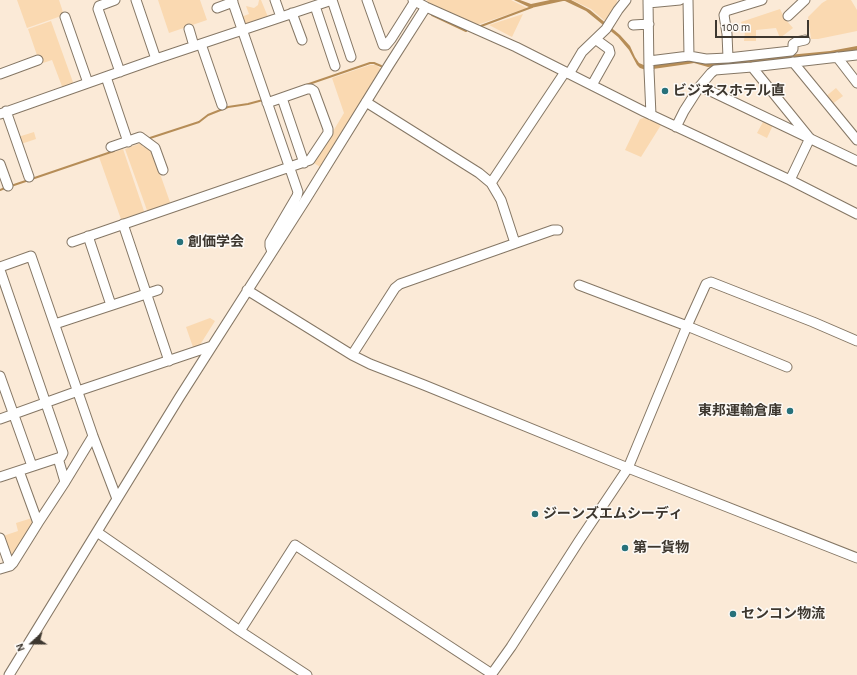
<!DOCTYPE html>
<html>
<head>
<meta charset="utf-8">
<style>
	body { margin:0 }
	#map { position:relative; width:857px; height:675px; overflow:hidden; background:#fbead7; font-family:"Alegreya Sans",sans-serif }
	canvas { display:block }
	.north { position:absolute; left:12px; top:623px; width:40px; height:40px; -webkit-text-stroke:3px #fdfaf6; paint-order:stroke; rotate:249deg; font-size:11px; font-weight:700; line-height:16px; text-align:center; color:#3d372f }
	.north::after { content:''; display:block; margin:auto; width:14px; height:18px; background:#3d372f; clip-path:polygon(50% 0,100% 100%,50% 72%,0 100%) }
	.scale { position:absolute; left:715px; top:20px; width:94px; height:18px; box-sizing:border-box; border:2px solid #3d372f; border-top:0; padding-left:5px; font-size:12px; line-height:14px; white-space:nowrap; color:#3d372f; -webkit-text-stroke:3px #fdfaf6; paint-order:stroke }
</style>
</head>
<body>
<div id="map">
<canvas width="857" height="675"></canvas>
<div class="north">N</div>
<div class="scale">100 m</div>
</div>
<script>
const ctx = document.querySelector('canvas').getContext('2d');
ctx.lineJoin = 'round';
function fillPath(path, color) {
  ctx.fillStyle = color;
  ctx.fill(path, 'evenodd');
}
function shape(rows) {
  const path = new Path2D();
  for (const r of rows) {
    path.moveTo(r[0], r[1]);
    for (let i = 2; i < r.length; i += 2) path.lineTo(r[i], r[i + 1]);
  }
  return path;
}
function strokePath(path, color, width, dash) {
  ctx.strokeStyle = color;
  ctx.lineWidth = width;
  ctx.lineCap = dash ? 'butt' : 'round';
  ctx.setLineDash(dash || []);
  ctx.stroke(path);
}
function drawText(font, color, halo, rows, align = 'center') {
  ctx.font = font + ' "Alegreya Sans","Noto Sans JP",sans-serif';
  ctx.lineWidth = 3;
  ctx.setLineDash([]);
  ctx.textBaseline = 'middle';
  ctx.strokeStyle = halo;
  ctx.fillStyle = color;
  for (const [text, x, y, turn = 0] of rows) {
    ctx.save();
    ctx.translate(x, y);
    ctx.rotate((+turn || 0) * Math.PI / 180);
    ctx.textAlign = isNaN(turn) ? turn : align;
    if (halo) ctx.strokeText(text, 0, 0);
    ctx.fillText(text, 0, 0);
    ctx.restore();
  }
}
fillPath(shape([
	[17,0,59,0,64,15,27,28],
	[158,0,200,0,207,20,169,33],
	[259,0,261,0,268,17,244,26,241,17,249,14,246,6,254,8,258,5],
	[427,0,511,0,527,8,474,26,426,4],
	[572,0,617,0,616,8,606,22,591,9],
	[827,0,851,0,857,10,857,31,818,39,811,39,808,17,822,3],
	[780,9,785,19,793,28,780,38,776,28,756,30,756,41,744,41,745,32,741,22],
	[523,14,512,37,489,25],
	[51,21,74,85,63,89,52,60,40,64,28,29],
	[370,65,376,65,381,69,320,167,314,163,344,113,332,78],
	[836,88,843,96,831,105,825,97],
	[647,117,661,125,641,157,625,150,640,119],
	[764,120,773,125,767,138,757,133],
	[34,132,36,139,21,144,18,137],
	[141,143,143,147,148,145,152,151,171,205,148,213,125,149],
	[123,149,145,214,122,222,99,157],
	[210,318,215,321,198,348,194,350,186,327],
	[32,518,34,522,12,558,3,536,18,531,16,523]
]), '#fad9b1');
fillPath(shape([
	[514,0,520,0,531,4,550,0,571,0,577,3,590,10,620,35,630,46,635,57,639,63,646,66,685,60,768,57,830,51,857,46,857,51,790,59,708,67,694,63,688,64,646,70,640,68,637,65,629,50,618,37,586,11,565,1,563,1,531,8]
]), '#b68d57');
strokePath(shape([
	[432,15,466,31],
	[481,26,532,7],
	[306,85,370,63,374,63,381,66],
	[150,138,199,122,208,115,228,107,248,104,263,100],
	[11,186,114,151],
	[0,190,5,188]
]), '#b68d57', 2);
const minor = shape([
	[115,0,99,6,98,9,120,72],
	[136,0,156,59],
	[232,0,298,192,297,196,270,242,270,246,272,252],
	[275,0,281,17],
	[332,0,351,57],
	[367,0,383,45,386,45,391,39,415,1],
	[413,0,426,7,516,47,645,112,790,180,857,214],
	[648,0,649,70,651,115],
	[688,0,689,56],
	[648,3,680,0],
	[315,6,335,66],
	[217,8,233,2],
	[292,13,302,40],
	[788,16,805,0],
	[65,17,88,83],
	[633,25,649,24],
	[189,29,194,46],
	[201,44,222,105],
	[837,57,857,83],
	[728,58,727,34,724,15,726,11,762,0],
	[649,61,689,56,706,59,728,58,791,51,793,49,793,44,796,42,805,40],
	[793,62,857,140],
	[752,67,808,136],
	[0,74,38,60],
	[569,74,582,52,606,29,618,10,626,0],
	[106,77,128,142],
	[592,85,610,53,609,49,598,41],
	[700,86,857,161],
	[282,98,304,163],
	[366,102,479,173,491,183,501,200,515,243],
	[6,111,29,177],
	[0,114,156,59,332,0],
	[676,127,684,111,700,86,711,73,715,70,752,67,857,55],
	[111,147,140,137,155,148,163,170],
	[0,164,8,186],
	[790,180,810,138],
	[491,183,565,72],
	[123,224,169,361],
	[88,236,111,305],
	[72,242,310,160,328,133,328,129,314,91,311,89,307,89,267,103],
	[0,267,31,256,93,436,117,499],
	[0,270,63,453,61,457,0,477],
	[579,285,687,326,787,367],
	[247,290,352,355,370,364,424,385,628,468,857,558],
	[55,324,158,290],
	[352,355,395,288,400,284,553,230,558,230],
	[0,376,32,466],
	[0,419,78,391,212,346],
	[58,458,65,482],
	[19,471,38,523],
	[97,532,240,631],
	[0,538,10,566],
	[0,569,10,566,13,563,38,523,65,482,93,436],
	[9,675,179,398,306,199,389,65,426,7],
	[307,675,240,631,295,545,492,674],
	[491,675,511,647,579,541,628,468,687,326,706,284,711,282,813,322,857,341]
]);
strokePath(minor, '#857765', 11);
strokePath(minor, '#fff', 9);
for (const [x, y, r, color] of [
	[665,91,4,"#27717a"],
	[180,242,4,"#27717a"],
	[790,411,4,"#27717a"],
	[535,514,4,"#27717a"],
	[625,548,4,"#27717a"],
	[733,614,4,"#27717a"]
]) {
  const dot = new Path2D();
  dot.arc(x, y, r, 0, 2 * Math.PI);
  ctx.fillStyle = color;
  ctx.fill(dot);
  strokePath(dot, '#fdfaf6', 1.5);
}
drawText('bold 14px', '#3d372f', '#fdfaf6', [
	["ビジネスホテル直",673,91],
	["創価学会",188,242],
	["東邦運輸倉庫",782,411,"right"],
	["ジーンズエムシーディ",543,514],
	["第一貨物",633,548],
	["センコン物流",741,614]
], 'left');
</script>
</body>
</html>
